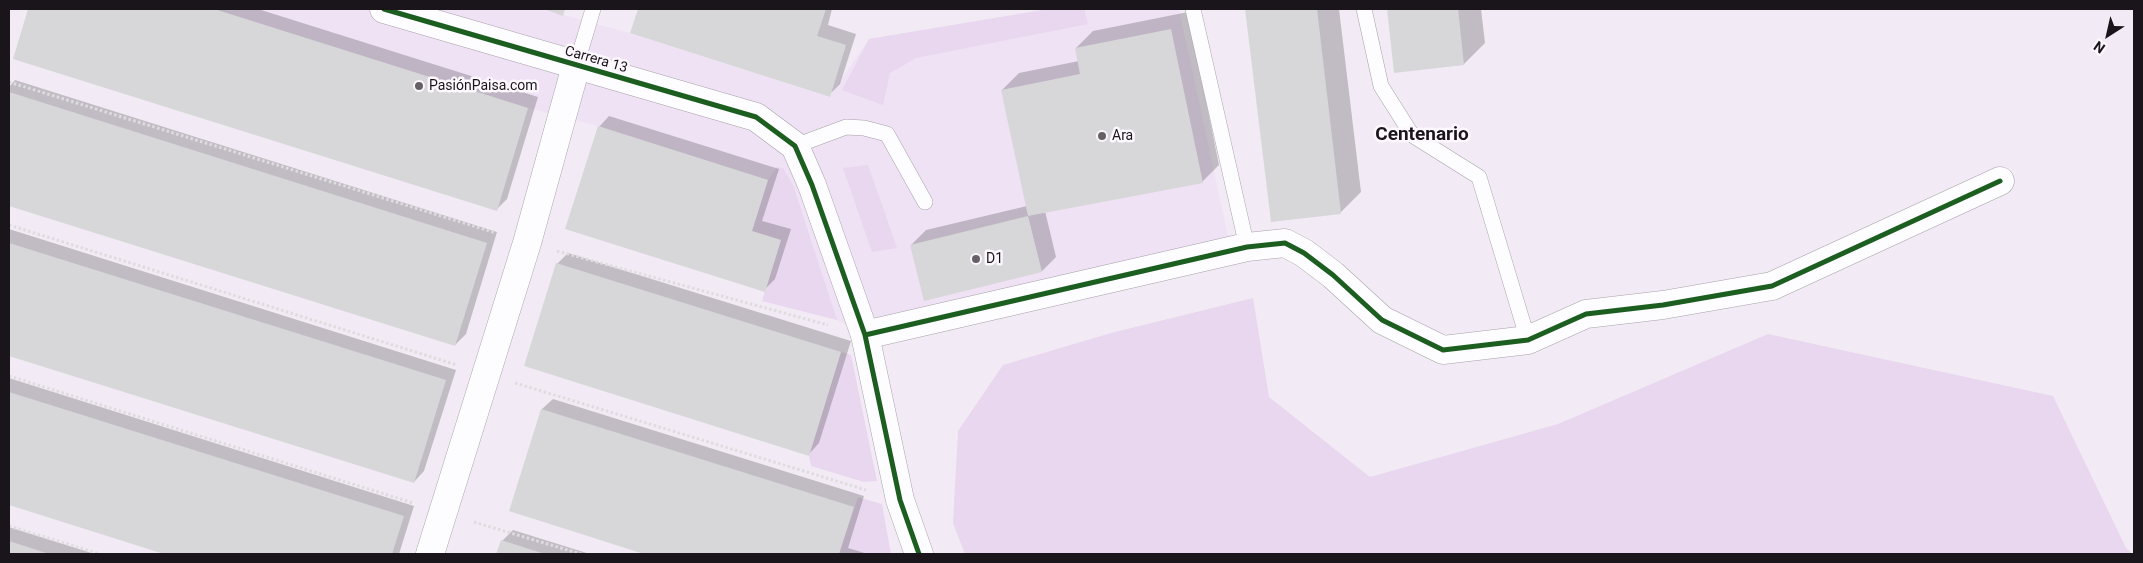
<!DOCTYPE html>
<html>
<head>
<meta charset="utf-8">
<style>
	body { margin:0 }
	#map { position:relative; width:2143px; height:563px; overflow:hidden; background:#f2ebf5; font-family:Roboto,sans-serif }
	canvas { display:block }
	.frame { position:absolute; inset:0; border:10px solid #1a151b; pointer-events:none }
	.north { position:absolute; left:2083px; top:10px; width:50px; height:50px; -webkit-text-stroke:4px #fdf7fe; paint-order:stroke; rotate:215deg; font-size:14px; font-weight:700; line-height:20px; text-align:center; color:#1a151b }
	.north::after { content:''; display:block; margin:auto; width:18px; height:22px; background:#1a151b; clip-path:polygon(50% 0,100% 100%,50% 72%,0 100%) }
</style>
</head>
<body>
<div id="map">
<canvas width="2143" height="563"></canvas>
<div class="frame"></div>
<div class="north">N</div>
</div>
<script>
const ctx = document.querySelector('canvas').getContext('2d');
ctx.lineJoin = 'round';
function fillPath(path, color) {
  ctx.fillStyle = color;
  ctx.fill(path, 'evenodd');
}
function shape(rows) {
  const path = new Path2D();
  for (const r of rows) {
    path.moveTo(r[0], r[1]);
    for (let i = 2; i < r.length; i += 2) path.lineTo(r[i], r[i + 1]);
  }
  return path;
}
function strokePath(path, color, width, dash) {
  ctx.strokeStyle = color;
  ctx.lineWidth = width;
  ctx.lineCap = dash ? 'butt' : 'round';
  ctx.setLineDash(dash || []);
  ctx.stroke(path);
}
function drawText(font, color, halo, rows, align = 'center') {
  ctx.font = font + ' Roboto,sans-serif';
  ctx.lineWidth = 5;
  ctx.setLineDash([]);
  ctx.textBaseline = 'middle';
  ctx.strokeStyle = halo;
  ctx.fillStyle = color;
  for (const [text, x, y, turn = 0] of rows) {
    ctx.save();
    ctx.translate(x, y);
    ctx.rotate((+turn || 0) * Math.PI / 180);
    ctx.textAlign = isNaN(turn) ? turn : align;
    if (halo) ctx.strokeText(text, 0, 0);
    ctx.fillText(text, 0, 0);
    ctx.restore();
  }
}
fillPath(shape([
	[214,9,542,9,630,33,829,97,869,39,1045,9,1179,9,1231,250,865,335,837,320,762,301,781,240,752,231,768,180,598,126,528,108]
]), '#efe2f4');
fillPath(shape([
	[1050,9,1084,9,1088,24,916,58,890,73,883,105,842,90,869,39],
	[868,165,897,248,872,252,843,168],
	[777,167,783,168,793,185,837,320,762,301,781,240,752,231,768,180],
	[1253,298,1269,397,1370,477,1558,424,1768,334,2053,396,2126,548,2133,554,965,554,953,523,958,431,1003,365,1111,333],
	[841,352,851,355,877,481,864,482,811,466,809,456],
	[858,497,882,504,891,554,839,554]
]), '#e8d7ee');
fillPath(shape([
	[29,9,258,9,538,97,507,199,496,210,14,58],
	[639,9,832,9,828,25,856,34,840,84,829,95,632,33],
	[1247,9,1339,9,1361,192,1341,212,1272,220],
	[1388,9,1481,9,1485,43,1464,64,1395,72],
	[1188,12,1219,165,1202,182,1045,211,1056,257,1042,271,911,245,926,230,1027,206,1002,90,1019,73,1079,61,1076,48,1093,31],
	[15,80,497,232,466,334,455,345,9,204,9,87],
	[609,116,779,169,762,221,791,229,775,279,764,290,599,127],
	[9,229,456,370,424,471,414,482,9,355],
	[568,253,851,341,819,443,809,454,557,264],
	[9,378,414,506,399,554,167,554,9,504],
	[553,399,864,496,848,548,868,554,648,554,510,511,542,409],
	[9,527,95,554,9,554],
	[513,530,590,554,498,554,502,541]
]), '#0003');
fillPath(shape([
	[28,9,214,9,528,108,497,211,13,59],
	[544,9,565,9,563,16],
	[638,9,826,9,817,36,846,45,830,97,630,33],
	[1245,9,1317,9,1341,214,1271,222],
	[1387,9,1458,9,1464,65,1394,73],
	[1171,29,1203,183,1028,216,1001,90,1080,74,1075,48],
	[9,92,487,243,455,346,9,206],
	[598,126,768,180,752,231,781,240,765,292,565,229],
	[1028,216,1042,272,924,301,910,245],
	[9,243,446,380,414,483,9,356],
	[556,263,841,352,809,456,524,366],
	[9,392,404,516,392,554,164,554,9,505],
	[541,409,854,507,839,554,644,554,509,511],
	[501,540,529,549,545,554,496,554],
	[9,541,49,554,9,554]
]), '#d7d7d9');
const lane = shape([
	[1193,9,1247,247],
	[1364,9,1381,86,1412,135,1479,177,1528,340],
	[576,66,593,9],
	[795,146,846,127,864,128,887,134,925,202]
]);
const street = shape([
	[865,335,1247,247,1285,243,1304,253,1333,275,1382,320,1443,350,1528,340,1586,314,1663,305,1772,286,2000,181],
	[430,554,527,243,576,66]
]);
const secondary = shape([
	[384,9,756,117,795,146,812,185,865,335,900,500,919,554]
]);
strokePath(lane, '#a7a1a9', 16);
strokePath(street, '#a7a1a9', 29);
strokePath(secondary, '#a7a1a9', 29);
strokePath(shape([
	[9,82,496,233],
	[9,225,457,365],
	[557,251,828,325],
	[9,376,413,503],
	[515,383,866,490],
	[474,522,581,554],
	[9,526,100,554]
]), '#dedcde', 3, [2.5, 2.5]);
strokePath(lane, '#fdfcfe', 15);
strokePath(street, '#fdfcfe', 28);
strokePath(secondary, '#fdfcfe', 28);
strokePath(shape([
	[384,9,756,117,795,146,812,185,865,335,900,500,919,554],
	[865,335,1247,247,1285,243,1304,253,1333,275,1382,320,1443,350,1528,340,1586,314,1663,305,1772,286,2000,181]
]), '#1b5e20', 5);
for (const [x, y, r, color] of [
	[419,86,5,"#666067"],
	[1102,136,5,"#666067"],
	[976,259,5,"#666067"]
]) {
  const dot = new Path2D();
  dot.arc(x, y, r, 0, 2 * Math.PI);
  ctx.fillStyle = color;
  ctx.fill(dot);
  strokePath(dot, '#fdf7fe', 2);
}
drawText('14px', '#1a151b', '#fdf7fe', [
	["Carrera 13",596,60,16]
]);
drawText('14px', '#1a151b', '#fdf7fe', [
	["PasiónPaisa.com",429,86],
	["Ara",1112,136],
	["D1",986,259]
], 'left');
drawText('bold 19px', '#1a151b', '#fdf7fe', [
	["Centenario",1422,135]
]);
</script>
</body>
</html>
